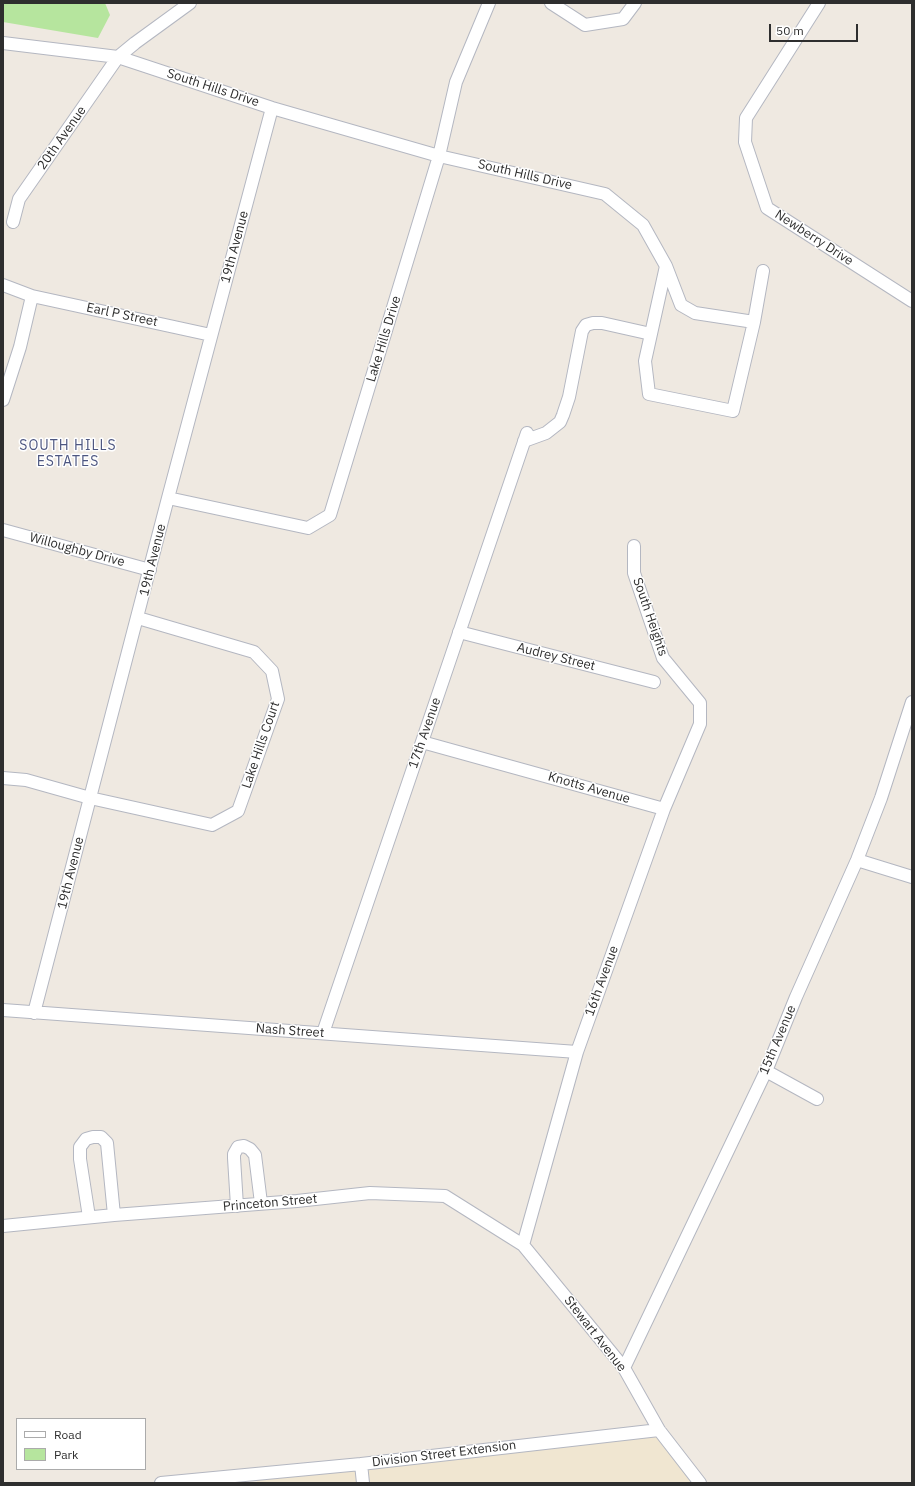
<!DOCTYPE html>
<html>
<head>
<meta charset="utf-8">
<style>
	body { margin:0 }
	#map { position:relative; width:915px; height:1486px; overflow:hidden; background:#efe9e1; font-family:"IBM Plex Sans",sans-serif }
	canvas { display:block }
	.frame { position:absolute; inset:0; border:4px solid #2e2e2e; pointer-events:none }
	.legend { position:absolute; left:16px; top:1418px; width:130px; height:52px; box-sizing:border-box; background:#fff; border:1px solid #ababab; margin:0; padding:5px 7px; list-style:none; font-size:12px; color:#2e2e2e }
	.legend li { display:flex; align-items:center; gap:8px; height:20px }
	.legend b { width:20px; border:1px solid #ababab }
	.scale { position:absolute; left:769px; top:24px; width:89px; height:18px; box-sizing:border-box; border:2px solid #2e2e2e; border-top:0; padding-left:5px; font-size:12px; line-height:14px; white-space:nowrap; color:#2e2e2e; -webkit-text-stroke:3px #fff; paint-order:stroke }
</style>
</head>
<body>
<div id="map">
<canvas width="915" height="1486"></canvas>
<div class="frame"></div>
<ul class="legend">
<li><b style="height:5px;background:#fff"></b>Road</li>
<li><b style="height:11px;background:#b6e59e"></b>Park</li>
</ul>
<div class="scale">50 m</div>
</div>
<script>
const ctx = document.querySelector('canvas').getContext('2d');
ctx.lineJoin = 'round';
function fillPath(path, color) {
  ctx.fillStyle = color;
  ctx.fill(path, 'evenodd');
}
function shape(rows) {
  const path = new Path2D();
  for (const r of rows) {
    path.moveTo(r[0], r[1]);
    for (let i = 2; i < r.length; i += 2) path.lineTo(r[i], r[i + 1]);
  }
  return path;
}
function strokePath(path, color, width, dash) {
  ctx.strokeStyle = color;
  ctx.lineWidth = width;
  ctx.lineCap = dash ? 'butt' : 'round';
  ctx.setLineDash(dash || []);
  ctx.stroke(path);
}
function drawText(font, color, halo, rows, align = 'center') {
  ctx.font = font + ' "IBM Plex Sans",sans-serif';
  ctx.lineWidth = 3;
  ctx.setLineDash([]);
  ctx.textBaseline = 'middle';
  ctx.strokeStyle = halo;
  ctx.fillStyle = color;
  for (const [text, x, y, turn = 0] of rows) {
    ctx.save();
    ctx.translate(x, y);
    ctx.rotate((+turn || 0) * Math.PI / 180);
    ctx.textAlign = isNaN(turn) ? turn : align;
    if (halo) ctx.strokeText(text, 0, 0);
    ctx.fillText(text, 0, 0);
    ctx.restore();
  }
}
fillPath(shape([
	[659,1430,700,1483,257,1483,257,1474]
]), '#f0e6d1');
fillPath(shape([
	[3,3,105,3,110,15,98,38,3,22]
]), '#b6e59e');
const minor = shape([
	[551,3,585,25,623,19,635,3],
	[819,3,746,118,745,142,767,208,912,301],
	[3,43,118,57,272,108,439,156,605,194,643,225,666,266,645,361,649,394,733,411,754,322,763,271],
	[13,222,19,199,118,57,135,43,190,3],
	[666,266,681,305,695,313,754,322],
	[3,285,32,296,211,335],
	[3,400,20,347,32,296],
	[524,441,546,433,560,422,563,415,569,397,582,331,586,325,593,323,602,323,651,334],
	[168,498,308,528,330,515,439,156,456,82,489,3],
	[3,530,150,570],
	[459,632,654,682],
	[422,742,664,809],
	[3,778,26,780,90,798,212,825,238,811,278,699,272,671,254,652,138,618],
	[857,860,912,877],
	[3,1010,577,1052],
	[34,1013,168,498,272,108],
	[323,1033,527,433],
	[766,1071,817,1099],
	[237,1206,234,1158,234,1154,238,1147,244,1146,250,1149,255,1155,261,1203],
	[89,1217,80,1159,80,1147,86,1139,93,1137,101,1137,107,1143,114,1215],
	[3,1226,114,1215,297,1201,370,1193,445,1196,523,1245,624,1368,659,1430,700,1483],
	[523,1245,577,1052,664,809,700,724,700,703,663,658,634,573,634,546],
	[624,1368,766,1071,796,997,857,860,881,798,912,702],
	[361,1464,363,1483],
	[161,1483,361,1464,659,1430]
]);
strokePath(minor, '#b4b7c1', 14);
strokePath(minor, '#fff', 12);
drawText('13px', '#2e2e2e', '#fff', [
	["South Hills Drive",213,88,18],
	["20th Avenue",62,138,-55],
	["South Hills Drive",525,175,13],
	["Newberry Drive",814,238,33],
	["19th Avenue",235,247,-75],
	["Earl P Street",122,315,12],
	["Lake Hills Drive",384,339,-73],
	["Willoughby Drive",77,550,15],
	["19th Avenue",153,560,-76],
	["South Heights",650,617,71],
	["Audrey Street",556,657,14],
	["17th Avenue",425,733,-71],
	["Lake Hills Court",261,745,-71],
	["Knotts Avenue",589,788,16],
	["19th Avenue",71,873,-76],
	["16th Avenue",602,981,-70],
	["Nash Street",290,1031,4],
	["15th Avenue",778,1040,-67],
	["Princeton Street",270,1203,-5],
	["Stewart Avenue",595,1334,52],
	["Division Street Extension",444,1454,-7]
]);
ctx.letterSpacing = '1px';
drawText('14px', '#4d5680', '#fff', [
	["SOUTH HILLS",68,446],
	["ESTATES",68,462]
]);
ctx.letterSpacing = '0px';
</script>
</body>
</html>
